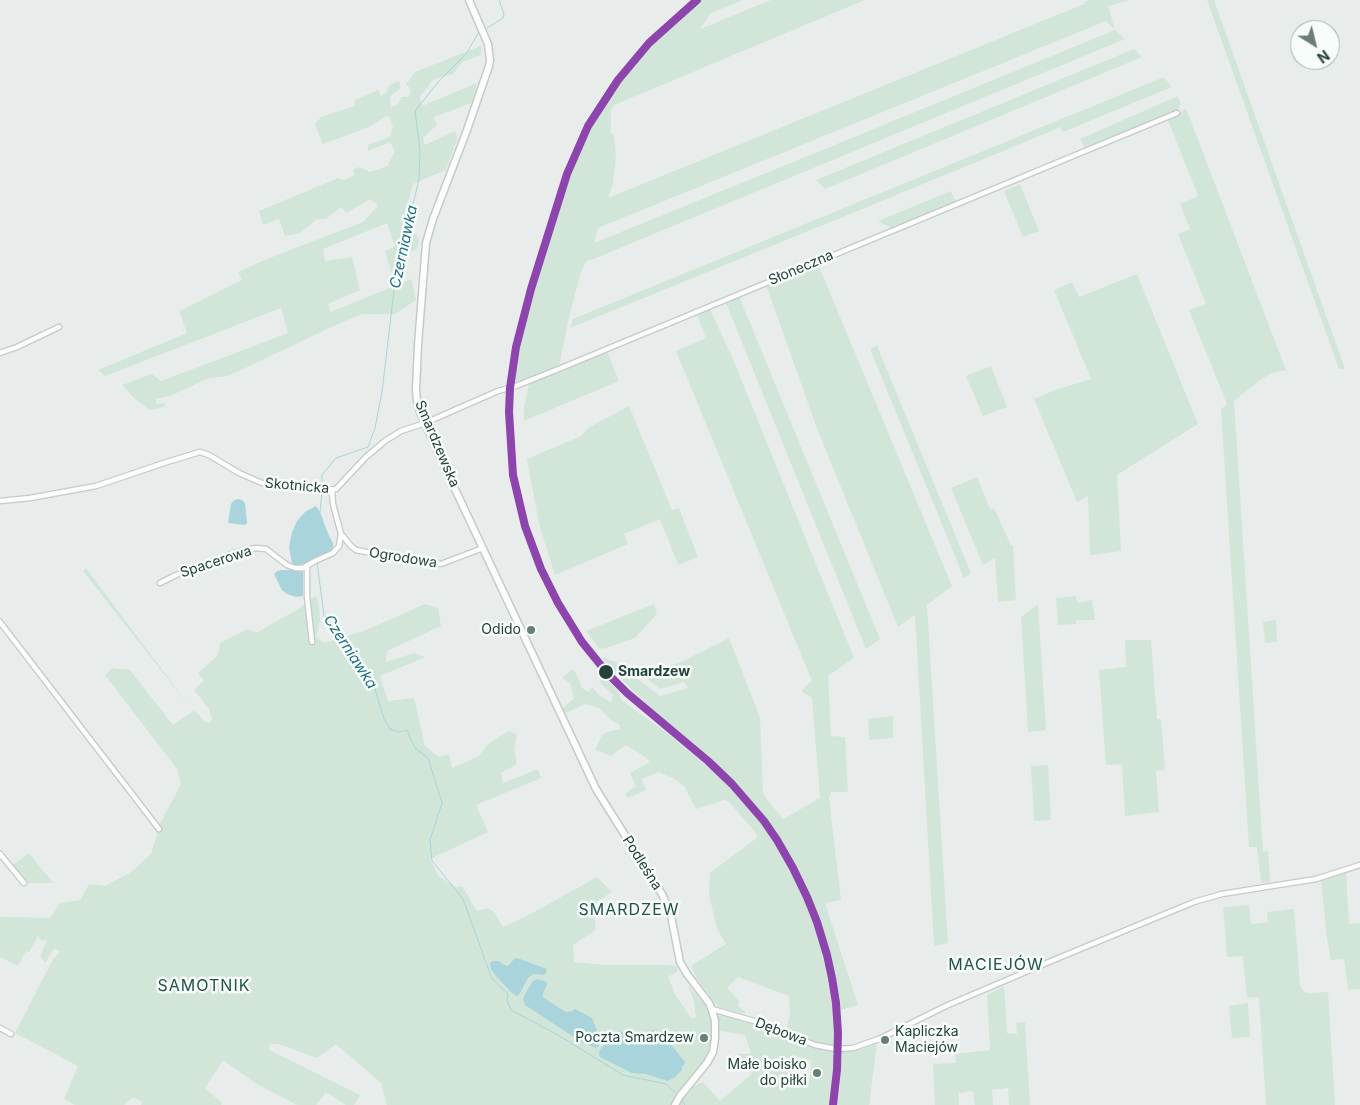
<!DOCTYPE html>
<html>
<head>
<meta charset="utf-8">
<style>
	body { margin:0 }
	#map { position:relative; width:1360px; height:1105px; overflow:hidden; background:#e8edeb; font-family:Inter,sans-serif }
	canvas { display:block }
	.north { position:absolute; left:1290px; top:20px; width:50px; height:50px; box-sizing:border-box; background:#f7fbf9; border:1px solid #a3b1ad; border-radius:50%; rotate:144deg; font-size:14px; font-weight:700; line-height:20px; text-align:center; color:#24423a }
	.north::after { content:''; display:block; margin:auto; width:18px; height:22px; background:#697e78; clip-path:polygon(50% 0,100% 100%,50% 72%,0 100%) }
</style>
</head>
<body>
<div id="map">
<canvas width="1360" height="1105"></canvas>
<div class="north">N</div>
</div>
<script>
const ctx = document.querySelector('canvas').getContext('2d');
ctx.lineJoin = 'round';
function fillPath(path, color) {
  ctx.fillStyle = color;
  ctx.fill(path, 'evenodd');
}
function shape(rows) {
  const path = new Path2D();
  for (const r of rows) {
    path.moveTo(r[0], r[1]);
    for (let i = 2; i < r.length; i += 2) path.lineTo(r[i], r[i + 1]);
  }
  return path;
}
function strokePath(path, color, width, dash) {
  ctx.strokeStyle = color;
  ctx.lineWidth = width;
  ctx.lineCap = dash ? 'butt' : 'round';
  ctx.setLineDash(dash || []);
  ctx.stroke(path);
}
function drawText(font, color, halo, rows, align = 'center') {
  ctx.font = font + ' Inter,sans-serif';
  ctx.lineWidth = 5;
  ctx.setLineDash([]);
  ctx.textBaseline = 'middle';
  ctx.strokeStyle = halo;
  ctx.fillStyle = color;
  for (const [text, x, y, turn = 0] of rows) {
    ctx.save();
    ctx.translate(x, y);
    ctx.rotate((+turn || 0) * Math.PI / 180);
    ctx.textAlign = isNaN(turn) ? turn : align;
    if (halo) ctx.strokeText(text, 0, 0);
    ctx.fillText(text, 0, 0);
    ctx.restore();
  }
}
fillPath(shape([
	[701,0,743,0,711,13,700,29,771,0,865,0,614,105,611,110,611,129,610,131,613,134,614,137,616,156,613,184,608,198,1084,4,1085,1,1092,0,1130,0,1108,6,1115,30,1125,39,591,260,588,260,584,265,581,272,569,317,559,366,513,385,519,348,559,204,569,174,587,134,615,87,629,68,652,42,682,14],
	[1106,21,1115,30,803,158,594,243,598,228],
	[1207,0,1214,0,1345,369,1339,369],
	[481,46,481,55,462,62,453,74,434,79,420,96,422,106,477,83,472,103,434,117,437,125,423,138,425,145,455,131,457,139,446,170,413,184,405,213,405,221,402,229,408,236,416,234,419,240,417,249,406,253,399,270,392,274,385,251,395,246,387,223,323,249,325,261,352,257,360,290,328,304,331,312,411,279,416,300,395,314,362,314,329,328,292,346,228,376,209,378,170,396,156,399,156,404,165,403,165,407,150,410,134,398,122,385,152,374,161,381,288,333,281,308,105,376,98,370,187,333,179,311,242,280,238,272,267,259,363,222,378,206,370,199,347,213,341,207,326,219,317,219,300,233,285,236,279,219,263,225,259,211,338,178,344,180,355,175,353,170,359,167,370,172,387,166,395,151,390,142,368,151,368,145,390,137,393,127,388,115,369,127,323,144,315,124,321,117,355,106,355,100,378,90,381,96,386,93,389,85,399,81,401,88,390,96,391,107,397,105,402,97,409,97,411,90,406,84,415,72],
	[1134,49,1142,57,825,189,816,180],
	[1164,77,1172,87,1063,132,1061,127,860,210,570,328,573,319],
	[1178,96,1180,102,1180,107,1176,111,1085,148,1080,139],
	[1186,108,1286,370,1272,373,1260,380,1234,401,1263,852,1268,851,1270,882,1261,883,1257,847,1249,847,1221,409,1227,404,1189,310,1206,304,1178,234,1190,229,1180,204,1198,196,1168,120,1178,115],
	[1020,184,1039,231,1023,237,1004,191],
	[951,191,956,202,891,228,878,221],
	[818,264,952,586,927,605,948,943,934,946,915,615,898,627,818,431,766,285],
	[1137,274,1198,424,1117,475,1121,551,1090,555,1088,496,1077,502,1034,399,1055,390,1091,379,1054,290,1072,282,1079,297],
	[739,296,880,639,866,649,726,303],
	[710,309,733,359,854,658,828,676,831,736,845,737,848,792,831,792,829,798,841,900,825,903,858,1005,841,1010,828,944,814,905,793,861,772,827,752,801,713,760,653,710,612,670,601,657,616,662,660,696,688,688,684,682,660,689,644,676,683,661,729,638,760,717,763,794,783,819,820,798,812,698,801,691,812,681,676,351,706,338,697,315],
	[877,346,971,573,964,578,870,349],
	[607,351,619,381,524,421,524,408,529,384],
	[991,366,1007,407,983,416,966,376],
	[629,406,672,510,679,508,698,557,678,565,660,519,624,534,628,544,555,575,539,524,527,459,581,436,588,428],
	[977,477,990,509,994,508,1011,545,1013,545,1016,600,998,602,995,558,983,565,951,488],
	[86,568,193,711,196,712,203,720,209,723,212,719,209,709,194,690,204,681,198,673,218,655,220,643,248,629,256,633,300,608,316,595,319,606,320,620,316,637,324,643,364,631,425,604,438,608,441,626,387,651,386,662,414,653,425,657,380,676,388,701,414,698,425,746,439,757,449,754,452,768,479,756,487,745,508,731,517,734,514,750,517,764,501,773,503,783,538,769,541,778,476,805,488,832,430,859,439,877,456,887,462,886,477,911,488,908,494,912,503,927,525,917,597,877,612,892,593,904,596,930,573,945,574,962,605,965,662,965,677,966,678,971,668,977,676,996,692,1019,696,1017,694,1001,687,984,714,1016,725,1012,781,1031,814,1048,835,1052,833,1089,830,1105,387,1105,381,1083,336,1044,317,1058,279,1044,270,1044,269,1050,360,1095,354,1105,346,1105,326,1092,316,1105,297,1105,255,1083,223,1060,205,1088,222,1103,221,1105,141,1105,142,1102,133,1097,124,1105,75,1105,64,1099,78,1066,15,1033,49,967,53,959,60,952,54,948,46,962,44,961,41,957,41,954,47,941,45,940,41,940,38,936,29,952,26,951,19,964,16,965,0,957,0,917,50,918,60,903,80,900,89,884,105,886,131,872,151,854,161,822,181,784,177,769,105,675,112,668,130,670,173,725,193,711,83,571],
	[715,1030,745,1035,751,1054,737,1054,752,1074,720,1101,703,1082,695,1086,689,1086,713,1052],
	[796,1056,812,1061,809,1082,795,1080],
	[1076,596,1077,603,1092,600,1095,620,1076,620,1076,624,1058,625,1056,598],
	[654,604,657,614,635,638,603,649,599,648,586,631],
	[1038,604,1046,730,1028,732,1021,617],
	[1276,620,1277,642,1265,643,1263,622],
	[1125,640,1151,640,1157,719,1161,719,1165,770,1156,771,1159,812,1125,816,1122,764,1106,765,1099,670,1126,667],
	[572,669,576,673,582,688,589,692,592,687,600,696,611,702,613,695,599,682,605,677,619,693,622,701,666,732,722,779,740,796,767,831,779,847,798,883,811,915,822,945,830,980,834,1012,836,1046,825,1045,808,1040,786,1030,790,1015,789,996,738,977,727,988,739,1001,738,1006,745,1011,745,1014,727,1010,718,1007,696,977,691,966,726,944,717,929,709,895,710,873,758,837,751,827,728,801,724,800,696,809,685,787,675,779,658,772,642,779,646,790,628,798,625,794,636,786,630,773,650,762,645,757,626,745,611,756,595,750,602,735,610,731,620,729,620,725,611,720,599,708,585,704,566,713,562,709,574,698,570,683,562,678],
	[893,716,893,738,869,740,868,719],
	[1048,765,1051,820,1034,821,1031,766],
	[29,853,53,883,28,883,25,881,13,865],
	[1346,873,1349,924,1360,923,1360,989,1348,990,1344,959,1331,960,1327,939,1321,880],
	[1249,905,1251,924,1268,922,1267,912,1294,909,1300,984,1302,990,1308,993,1328,992,1335,1105,1266,1105,1259,997,1247,998,1243,956,1227,957,1223,907],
	[1004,986,1007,1033,1017,1034,1016,1023,1025,1022,1030,1105,1009,1105,1008,1088,992,1090,993,1105,975,1105,973,1091,959,1093,959,1105,935,1105,933,1064,956,1063,955,1054,990,1050,987,995],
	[1248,1003,1250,1037,1232,1038,1229,1006],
	[877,1043,869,1105,837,1105,840,1086,842,1052,860,1050]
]), '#d1e6d8');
fillPath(shape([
	[237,499,242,500,245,503,247,523,245,525,228,523,231,504,233,501],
	[316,506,320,512,329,536,333,543,333,548,330,551,316,558,303,564,294,566,292,563,289,547,292,532,297,521,305,512],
	[281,570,293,570,303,572,303,596,296,597,287,594,282,590,274,574,277,571],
	[515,958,520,959,547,969,546,973,544,975,533,974,528,978,520,993,517,996,511,992,495,975,491,969,490,963,493,961,498,961,504,965,508,966],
	[537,979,547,982,547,985,543,993,543,997,553,1004,566,1012,572,1011,575,1009,592,1018,598,1033,597,1036,600,1039,599,1046,596,1048,583,1043,525,1005,523,998,532,982],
	[653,1030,660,1039,672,1046,685,1062,684,1065,682,1066,682,1070,675,1077,668,1081,646,1074,632,1073,600,1057,599,1054,600,1050,613,1034,617,1031,622,1032,636,1040,640,1040]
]), '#a9d4db');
strokePath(shape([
	[487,28,503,18,504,14,499,0],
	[322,486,322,475,336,458,368,447,375,428,382,392,396,273,419,180,420,150,415,111,439,81,466,54,479,32],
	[320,512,322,491],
	[317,562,324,615,358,669,374,686,384,719,390,729,399,732,407,730,415,748,428,758,442,803,430,840,432,861,463,899,492,979,508,994,507,1001,511,1010,558,1035,623,1075,666,1084,677,1094],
	[682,1100,685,1105]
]), '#a9d4db', 1);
const street = shape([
	[0,353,17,347,59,327],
	[332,490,333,504,341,534,351,546,356,550,398,558,441,564,483,548],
	[0,501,30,498,96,486,167,462,200,452,209,455,239,473,262,483,305,487,325,490,336,489,366,457,385,441,401,431,425,423,498,391,516,386,561,368,1177,113],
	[307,566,307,596,312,642],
	[160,583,176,575,234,553,255,548,266,549,287,565,295,568,303,568,315,561,333,553,339,546,341,534],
	[0,622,159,829],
	[0,854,24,883],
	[712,1009,754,1021,815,1045,836,1049,853,1048,879,1039,948,1005,1056,959,1194,902,1222,894,1316,879,1360,865],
	[0,1028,11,1034]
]);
const secondary = shape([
	[469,0,488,44,490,60,489,66,467,130,433,219,426,243,418,345,416,390,417,401,420,412,446,470,596,789,663,896,671,916,680,962,687,974,709,1003,712,1010,715,1021,715,1039,713,1052,707,1063,680,1096,675,1105]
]);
strokePath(street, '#c5cac8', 7);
strokePath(secondary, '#c3cbc8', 9);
strokePath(street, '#fcfcfc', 4.5);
strokePath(secondary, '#fcfcfc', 6);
strokePath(shape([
	[697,0,649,43,618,80,588,126,567,174,531,289,516,347,510,388,509,412,513,475,525,526,541,569,558,603,582,642,608,674,627,693,708,761,732,784,764,821,777,840,793,868,807,897,817,922,827,955,832,978,836,1003,838,1033,837,1070,833,1105]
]), '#8e44ad', 8);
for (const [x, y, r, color] of [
	[531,630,5,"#697e78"],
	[606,672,8,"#24423a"],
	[704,1038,5,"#697e78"],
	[885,1040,5,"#697e78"],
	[817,1073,5,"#697e78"]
]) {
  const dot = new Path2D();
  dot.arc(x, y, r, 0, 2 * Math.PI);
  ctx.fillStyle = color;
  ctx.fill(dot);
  strokePath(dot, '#f7fbf9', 2);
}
drawText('14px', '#24423a', '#f7fbf9', [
	["Słoneczna",801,268,-23],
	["Smardzewska",437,444,67],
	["Skotnicka",297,486,5],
	["Ogrodowa",403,558,9],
	["Spacerowa",216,562,-18],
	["Podleśna",642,863,58],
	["Dębowa",781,1032,21]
]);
drawText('14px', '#24423a', '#f7fbf9', [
	["Odido",521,630],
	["Kapliczka",895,1032,"left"],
	["Maciejów",895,1048,"left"],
	["Poczta Smardzew",694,1038],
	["Małe boisko",807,1065],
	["do piłki",807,1081]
], 'right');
drawText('bold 14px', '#24423a', '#f7fbf9', [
	["Smardzew",618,672]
], 'left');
drawText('italic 15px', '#1c6f80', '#f7fbf9', [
	["Czerniawka",404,247,-78],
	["Czerniawka",350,652,57]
]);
ctx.letterSpacing = '1px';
drawText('16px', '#1f5548', '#f7fbf9', [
	["SMARDZEW",629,910],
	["MACIEJÓW",996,965],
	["SAMOTNIK",204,986]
]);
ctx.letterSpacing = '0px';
</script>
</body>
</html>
